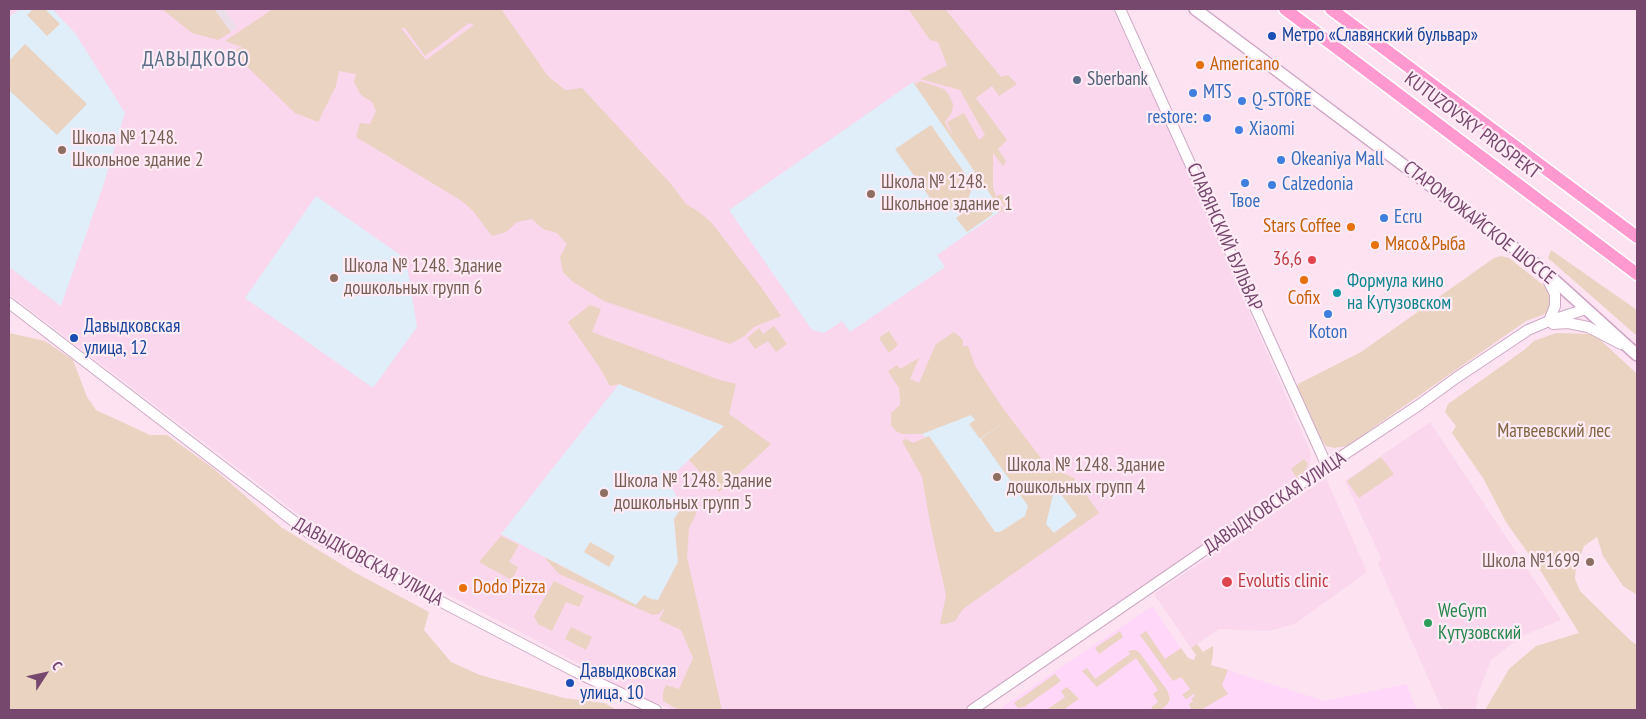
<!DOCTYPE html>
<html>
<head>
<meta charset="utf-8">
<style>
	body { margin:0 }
	#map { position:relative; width:1646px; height:719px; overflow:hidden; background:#fde3f2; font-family:"PT Sans Narrow",sans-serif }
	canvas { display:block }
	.frame { position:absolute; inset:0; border:10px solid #77486e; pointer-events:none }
	.north { position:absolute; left:20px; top:649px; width:50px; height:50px; -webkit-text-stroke:4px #ffebf6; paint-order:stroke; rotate:55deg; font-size:14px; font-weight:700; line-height:20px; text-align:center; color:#77486e }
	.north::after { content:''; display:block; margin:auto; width:18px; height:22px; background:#77486e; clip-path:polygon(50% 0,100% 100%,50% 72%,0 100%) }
</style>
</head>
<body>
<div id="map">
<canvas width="1646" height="719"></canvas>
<div class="frame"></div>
<div class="north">С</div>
</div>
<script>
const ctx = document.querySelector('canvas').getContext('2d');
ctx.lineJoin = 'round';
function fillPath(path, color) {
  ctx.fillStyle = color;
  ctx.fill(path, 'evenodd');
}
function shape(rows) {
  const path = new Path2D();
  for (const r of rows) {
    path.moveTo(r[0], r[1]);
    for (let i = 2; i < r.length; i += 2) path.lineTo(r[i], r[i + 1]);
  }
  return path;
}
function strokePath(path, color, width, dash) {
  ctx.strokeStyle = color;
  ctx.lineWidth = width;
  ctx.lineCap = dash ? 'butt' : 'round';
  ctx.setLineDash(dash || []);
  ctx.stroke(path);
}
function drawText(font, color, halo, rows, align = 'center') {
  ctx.font = font + ' "PT Sans Narrow",sans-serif';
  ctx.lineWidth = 4.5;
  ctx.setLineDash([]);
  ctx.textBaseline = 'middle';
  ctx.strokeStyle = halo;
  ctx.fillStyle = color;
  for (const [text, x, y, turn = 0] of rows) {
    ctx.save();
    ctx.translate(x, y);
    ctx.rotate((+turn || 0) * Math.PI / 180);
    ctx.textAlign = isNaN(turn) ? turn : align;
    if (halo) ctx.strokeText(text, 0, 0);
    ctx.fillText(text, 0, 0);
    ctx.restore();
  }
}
fillPath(shape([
	[9,9,1113,9,1198,195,1310,451,1311,459,1309,467,1305,474,1300,478,965,710,674,710,638,696,524,634,323,530,298,514,9,294],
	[1430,422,1561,620,1522,636,1491,660,1478,694,1476,710,1442,710,1378,564,1381,558,1345,481],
	[1326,478,1367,572,1295,624,1269,631,1219,629,1191,648,1154,594]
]), '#fad7ed');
fillPath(shape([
	[1152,606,1188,658,1228,670,1324,701,1406,684,1417,710,1004,710,1002,707]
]), '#fed7f9');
fillPath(shape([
	[214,9,224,9,237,27,231,32]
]), '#ecdee8');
fillPath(shape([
	[20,9,52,9,75,33,125,113,103,186,61,306,9,267,9,17],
	[913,82,1002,210,937,255,945,267,850,332,842,321,824,333,812,330,729,210],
	[316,196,406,259,417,327,373,388,245,298],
	[972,368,1077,516,976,588,940,459,908,413],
	[619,384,724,426,668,480,682,507,674,519,678,562,651,613,501,534]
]), '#e0eef9');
fillPath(shape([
	[33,9,45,9,60,24,47,36,27,15],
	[162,9,214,9,231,32,218,40,192,33],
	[273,9,501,9,548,76,565,90,582,88,671,184,686,204,699,212,711,222,761,287,781,316,754,327,743,337,730,344,604,301,573,282,563,272,560,257,567,244,557,233,543,229,532,219,517,222,506,232,492,236,473,211,462,201,356,137,360,123,370,124,376,111,372,102,361,95,354,82,356,74,339,71,336,86,318,122,295,113,232,52,242,47,225,41],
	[469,23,474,25,426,60,401,28,405,28,425,56],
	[907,9,945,9,1001,77,1008,75,1017,84,999,96,992,86,976,98,1007,140,998,149,1006,161,1003,166,993,153,993,187,996,196,1002,194,1008,210,1003,213,1004,205,994,194,1003,208,1002,211,997,213,1001,210,913,82,916,84,920,81,944,89,949,95,953,104,952,112,945,122,953,136,947,122,964,113,979,140,985,135,960,90,920,79,946,66,948,68,938,42,930,40,909,10],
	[25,44,87,104,57,135,9,90,9,61],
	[931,125,971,182,971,191,968,199,961,206,956,209,946,210,935,205,895,149],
	[982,199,993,214,967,232,956,218],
	[1551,250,1637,310,1637,336,1548,258],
	[1501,256,1509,258,1552,292,1551,307,1545,314,1526,321,1347,446,1334,448,1326,446,1321,439,1298,388,1298,384,1361,352,1494,258],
	[590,305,601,309,592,332,717,379,736,384,729,414,771,444,719,492,689,460,724,426,619,384,610,386,600,368,568,322],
	[774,326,787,344,776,352,768,341,755,349,747,338,759,328,763,334],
	[889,331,898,345,889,353,879,338],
	[954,332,963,340,963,346,968,346,975,366,1002,407,1047,466,1074,478,1099,513,963,609,955,621,946,624,940,624,946,595,931,528,922,477,902,441,906,439,913,443,929,436,995,532,1000,532,1025,516,1028,506,981,439,1008,419,980,439,969,424,975,420,971,415,922,434,902,434,896,431,891,425,891,413,900,405,900,400,899,388,888,371,897,365,900,369,919,358,910,379,919,383,936,344],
	[1055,486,1077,516,1054,533,1046,524],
	[9,333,45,341,73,360,87,397,96,410,150,435,167,435,213,468,281,527,354,572,429,612,424,630,451,662,480,675,564,698,604,703,617,710,9,710],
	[1556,333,1594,334,1637,374,1637,595,1623,586,1603,556,1597,537,1584,546,1576,568,1575,579,1580,591,1631,641,1637,645,1637,710,1485,710,1509,669,1536,646,1579,633,1542,573,1506,522,1483,478,1452,433,1456,426,1445,412,1448,404,1524,350,1534,341],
	[1381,457,1394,474,1359,498,1347,481],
	[1304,459,1308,464,1303,474,1297,478,1291,469],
	[682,507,697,512,689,528,687,557,722,710,679,710,663,701,663,693,666,685,679,689,693,658,681,630,659,620,666,606,659,614,653,615,559,574,544,557,636,605,644,595,651,599,658,600,678,562,674,519],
	[501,536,519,545,509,562,518,567,512,580,479,562],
	[590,542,615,556,609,567,584,552],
	[554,581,584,596,579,607,566,602,552,631,538,624,534,616],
	[571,627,592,637,586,650,565,639],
	[1120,631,1123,637,1099,654,1095,648],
	[1146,631,1165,659,1181,648,1188,658,1194,660,1196,655,1191,648,1197,644,1203,652,1213,646,1213,655,1211,665,1228,670,1222,685,1228,694,1201,710,1191,710,1189,704,1193,701,1191,699,1195,696,1194,694,1186,699,1182,695,1190,689,1181,677,1173,681,1140,635],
	[1134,650,1139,652,1167,690,1170,699,1166,706,1160,710,1154,710,1151,707,1158,702,1153,694,1158,690,1136,658,1097,687,1082,671,1087,668,1095,679,1130,654,1128,651],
	[1055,674,1061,681,1024,707,1018,708,1014,703],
	[1067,687,1079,699,1063,710,1046,710,1065,697,1061,691]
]), '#ebd3c1');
const tertiary = shape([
	[1120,9,1327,466],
	[1545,274,1555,294,1555,306,1549,321],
	[9,303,309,533,576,672,656,710],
	[1553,324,1568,323,1588,327,1621,344],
	[972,710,1327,466,1419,405,1456,378,1528,330,1549,321,1586,309]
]);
const secondary = shape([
	[1195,9,1542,269,1637,355]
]);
const primary = shape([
	[1285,9,1637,274],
	[1331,9,1637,237]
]);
strokePath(tertiary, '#cfa9c5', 12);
strokePath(secondary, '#d0a4c5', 14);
strokePath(primary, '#fff', 15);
strokePath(tertiary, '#fff', 10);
strokePath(secondary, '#fff', 11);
strokePath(primary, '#ff99d0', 12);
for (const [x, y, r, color] of [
	[1272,36,5,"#1a4fb4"],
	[1200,65,5,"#e8710a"],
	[1077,80,5,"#5c6f8a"],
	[1193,93,5,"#3f7fe0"],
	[1242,101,5,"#3f7fe0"],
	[1207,118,5,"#3f7fe0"],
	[1239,130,5,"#3f7fe0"],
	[62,150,5,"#8d6e63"],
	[1281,160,5,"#3f7fe0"],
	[1245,183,5,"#3f7fe0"],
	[1272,185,5,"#3f7fe0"],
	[871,194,5,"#8d6e63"],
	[1384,218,5,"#3f7fe0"],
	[1351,227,5,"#e8710a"],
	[1375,245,5,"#e8710a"],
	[1312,260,5,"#e0444e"],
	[334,278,5,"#8d6e63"],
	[1304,280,5,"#e8710a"],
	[1337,293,5,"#0f9aa8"],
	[1328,314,5,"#3f7fe0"],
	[74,338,5,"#1a4fb4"],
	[997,477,5,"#8d6e63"],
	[604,493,5,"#8d6e63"],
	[1590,562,5,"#8d6e63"],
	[1227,582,6,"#e0444e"],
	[463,588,5,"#e8710a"],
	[1428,623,5,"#2e9e5b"],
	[570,683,5,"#1a4fb4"]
]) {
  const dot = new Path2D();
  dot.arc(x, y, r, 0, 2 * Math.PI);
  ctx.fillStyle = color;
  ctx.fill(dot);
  strokePath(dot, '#ffebf6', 2);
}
drawText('19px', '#164399', '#ffebf6', [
	["Метро «Славянский бульвар»",1282,36],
	["Давыдковская",84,327],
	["улица, 12",84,349],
	["Давыдковская",580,672],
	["улица, 10",580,694]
], 'left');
drawText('19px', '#c56008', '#ffebf6', [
	["Americano",1210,65],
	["Stars Coffee",1341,227,"right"],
	["Мясо&Рыба",1385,245],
	["Cofix",1304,299,"center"],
	["Dodo Pizza",473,588]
], 'left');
drawText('19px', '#4e5e75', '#ffebf6', [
	["Sberbank",1087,80]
], 'left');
drawText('19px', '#366cbe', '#ffebf6', [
	["MTS",1203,93],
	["Q-STORE",1252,101],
	["restore:",1197,118,"right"],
	["Xiaomi",1249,130],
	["Okeaniya Mall",1291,160],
	["Calzedonia",1282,185],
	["Твое",1245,202,"center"],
	["Ecru",1394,218],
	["Koton",1328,333,"center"]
], 'left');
drawText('19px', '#77486e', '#ffebf6', [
	["KUTUZOVSKY PROSPEKT",1472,126,37],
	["СТАРОМОЖАЙСКОЕ ШОССЕ",1479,223,38],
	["СЛАВЯНСКИЙ БУЛЬВАР",1224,237,66],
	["ДАВЫДКОВСКАЯ УЛИЦА",1275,503,-34],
	["ДАВЫДКОВСКАЯ УЛИЦА",368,562,28]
]);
drawText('19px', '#785e54', '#ffebf6', [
	["Школа № 1248.",72,139],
	["Школьное здание 2",72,161],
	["Школа № 1248.",881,183],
	["Школьное здание 1",881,205],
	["Школа № 1248. Здание",344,267],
	["дошкольных групп 6",344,289],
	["Школа № 1248. Здание",1007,466],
	["дошкольных групп 4",1007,488],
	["Школа № 1248. Здание",614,482],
	["дошкольных групп 5",614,504],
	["Школа №1699",1580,562,"right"]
], 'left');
drawText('19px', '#be3a42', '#ffebf6', [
	["36,6",1302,260],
	["Evolutis clinic",1238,582,"left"]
], 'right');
drawText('19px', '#0d838f', '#ffebf6', [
	["Формула кино",1347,282],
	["на Кутузовском",1347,304]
], 'left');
drawText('19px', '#836541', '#ffebf6', [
	["Матвеевский лес",1554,432]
]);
drawText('19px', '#27864d', '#ffebf6', [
	["WeGym",1438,612],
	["Кутузовский",1438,634]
], 'left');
ctx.letterSpacing = '1px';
drawText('21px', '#576e85', '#ffebf6', [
	["ДАВЫДКОВО",196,60]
]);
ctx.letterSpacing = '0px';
</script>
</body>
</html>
